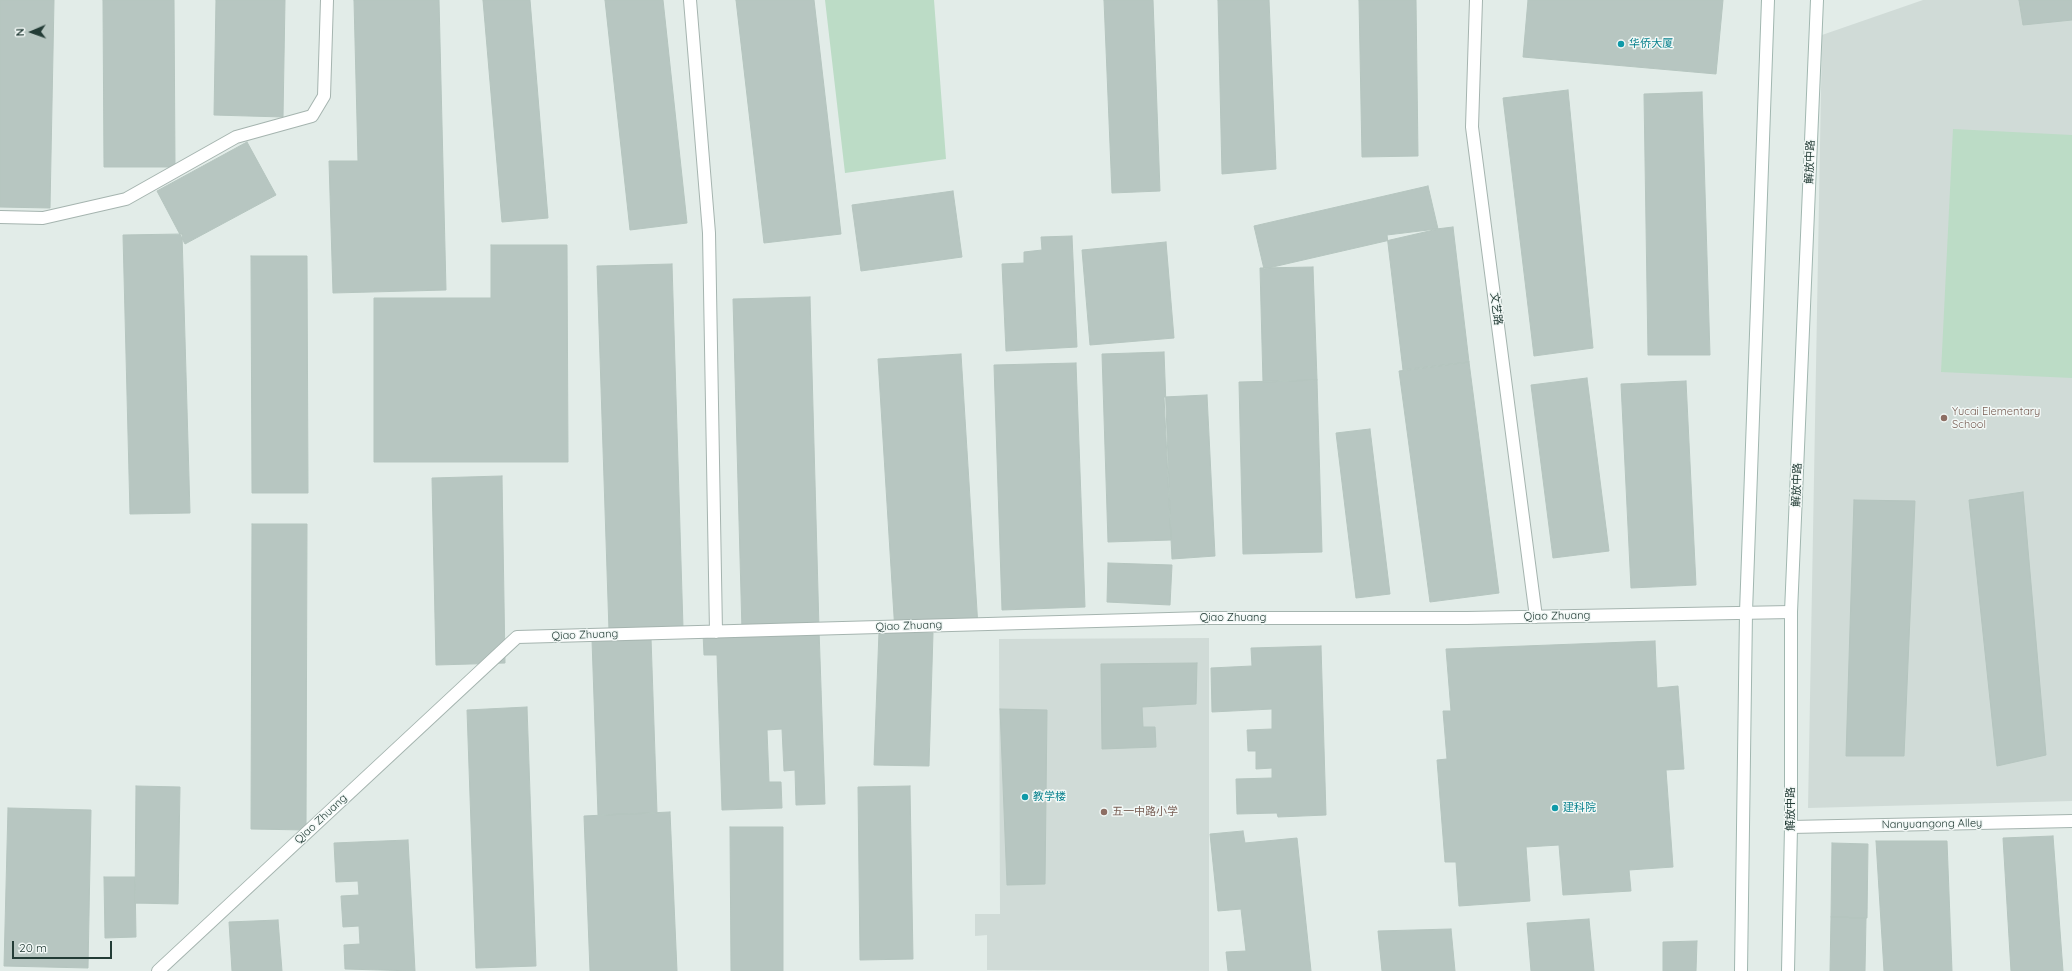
<!DOCTYPE html>
<html>
<head>
<meta charset="utf-8">
<style>
	body { margin:0 }
	#map { position:relative; width:2072px; height:971px; overflow:hidden; background:#e2ece8; font-family:Quicksand,sans-serif }
	canvas { display:block }
	.north { position:absolute; left:12px; top:12px; width:40px; height:40px; -webkit-text-stroke:3px #f2f8f6; paint-order:stroke; rotate:268deg; font-size:11px; font-weight:700; line-height:16px; text-align:center; color:#233c36 }
	.north::after { content:''; display:block; margin:auto; width:14px; height:18px; background:#233c36; clip-path:polygon(50% 0,100% 100%,50% 72%,0 100%) }
	.scale { position:absolute; left:12px; top:941px; width:100px; height:18px; box-sizing:border-box; border:2px solid #233c36; border-top:0; padding-left:5px; font-size:12px; line-height:14px; white-space:nowrap; color:#233c36; -webkit-text-stroke:3px #f2f8f6; paint-order:stroke }
</style>
</head>
<body>
<div id="map">
<canvas width="2072" height="971"></canvas>
<div class="north">N</div>
<div class="scale">20 m</div>
</div>
<script>
const ctx = document.querySelector('canvas').getContext('2d');
ctx.lineJoin = 'round';
function fillPath(path, color) {
  ctx.fillStyle = color;
  ctx.fill(path, 'evenodd');
}
function shape(rows) {
  const path = new Path2D();
  for (const r of rows) {
    path.moveTo(r[0], r[1]);
    for (let i = 2; i < r.length; i += 2) path.lineTo(r[i], r[i + 1]);
  }
  return path;
}
function strokePath(path, color, width, dash) {
  ctx.strokeStyle = color;
  ctx.lineWidth = width;
  ctx.lineCap = dash ? 'butt' : 'round';
  ctx.setLineDash(dash || []);
  ctx.stroke(path);
}
function drawText(font, color, halo, rows, align = 'center') {
  ctx.font = font + ' Quicksand,"Noto Sans SC",sans-serif';
  ctx.lineWidth = 3;
  ctx.setLineDash([]);
  ctx.textBaseline = 'middle';
  ctx.strokeStyle = halo;
  ctx.fillStyle = color;
  for (const [text, x, y, turn = 0] of rows) {
    ctx.save();
    ctx.translate(x, y);
    ctx.rotate((+turn || 0) * Math.PI / 180);
    ctx.textAlign = isNaN(turn) ? turn : align;
    if (halo) ctx.strokeText(text, 0, 0);
    ctx.fillText(text, 0, 0);
    ctx.restore();
  }
}
fillPath(shape([
	[1923,0,2072,0,2072,801,1808,808,1822,35],
	[1209,638,1209,971,987,970,987,935,975,936,975,914,1000,914,999,639]
]), '#d0dbd7');
fillPath(shape([
	[825,0,934,0,946,159,845,173],
	[1953,129,2072,135,2072,378,1941,372]
]), '#bcdcc6');
const building = shape([
	[0,0,54,0,50,208,0,207,0,0],
	[103,0,174,0,175,167,104,167,103,0],
	[216,0,285,0,283,117,214,115,216,0],
	[354,0,439,0,446,290,333,293,329,161,358,161,354,0],
	[483,0,530,0,548,218,502,222,483,0],
	[605,0,663,0,687,223,630,230,605,0],
	[736,0,814,0,841,234,764,243,736,0],
	[1104,0,1153,0,1160,191,1112,193,1104,0],
	[1218,0,1269,0,1276,169,1222,174,1218,0],
	[1359,0,1416,0,1418,156,1362,157,1359,0],
	[1528,0,1723,0,1716,74,1523,57,1528,0],
	[2019,0,2072,0,2072,20,2023,25,2019,0],
	[1568,90,1593,348,1534,356,1503,98,1568,90],
	[1702,92,1710,355,1648,355,1644,94,1702,92],
	[247,142,276,195,185,244,157,191,247,142],
	[1428,186,1438,229,1264,269,1254,226,1428,186],
	[953,191,962,257,861,271,852,205,953,191],
	[1453,227,1469,362,1403,370,1387,235,1453,227],
	[182,234,190,513,130,514,123,235,182,234],
	[1072,236,1077,347,1006,351,1002,264,1024,263,1024,252,1042,250,1041,237,1072,236],
	[1166,242,1174,338,1090,345,1082,250,1166,242],
	[491,245,567,245,568,462,374,462,374,298,491,298,491,245],
	[251,256,307,256,308,493,252,493,251,256],
	[672,264,683,628,609,631,597,266,672,264],
	[1313,267,1317,380,1263,382,1260,268,1313,267],
	[810,297,819,629,742,631,733,299,810,297],
	[1164,352,1171,540,1108,542,1102,354,1164,352],
	[961,354,978,627,895,632,878,359,961,354],
	[1469,362,1499,593,1430,602,1399,371,1469,362],
	[1076,363,1085,607,1002,610,994,365,1076,363],
	[1587,378,1609,551,1553,558,1531,385,1587,378],
	[1317,380,1322,552,1243,554,1239,382,1317,380],
	[1686,381,1696,585,1631,588,1621,384,1686,381],
	[1207,395,1215,556,1172,559,1164,397,1207,395],
	[1370,429,1390,594,1356,598,1336,433,1370,429],
	[502,476,505,663,436,665,432,478,502,476],
	[2023,492,2046,755,1997,766,1969,500,2023,492],
	[1854,500,1915,501,1904,756,1846,756,1854,500],
	[252,524,307,524,306,830,251,829,252,524],
	[1108,563,1172,565,1170,605,1107,602,1108,563],
	[819,629,825,804,796,805,795,770,784,771,782,729,767,730,769,782,781,782,782,808,722,810,717,655,704,655,703,633,819,629],
	[879,632,933,633,929,766,874,765,879,632],
	[651,638,657,813,598,815,592,640,651,638],
	[1655,641,1657,688,1678,686,1684,769,1666,770,1673,867,1629,870,1631,891,1563,895,1559,845,1526,847,1530,901,1459,906,1456,862,1445,862,1437,760,1447,759,1443,711,1451,711,1446,649,1655,641],
	[1321,646,1326,815,1278,817,1277,813,1237,814,1236,779,1272,778,1272,768,1256,769,1256,751,1248,751,1247,730,1272,729,1272,709,1212,712,1211,668,1252,666,1251,648,1321,646],
	[1197,663,1196,704,1142,707,1143,727,1155,727,1156,747,1102,749,1101,664,1197,663],
	[527,707,536,966,476,968,467,710,527,707],
	[1000,709,1047,710,1045,884,1007,885,1000,709],
	[136,786,180,787,178,904,135,903,136,786],
	[910,786,913,959,860,960,858,787,910,786],
	[8,808,91,810,88,968,4,966,8,808],
	[670,812,677,971,590,971,584,816,670,812],
	[730,827,783,827,783,971,731,971,730,827],
	[1243,831,1245,843,1297,838,1311,971,1228,971,1226,952,1246,951,1241,909,1218,911,1210,834,1243,831],
	[2053,836,2063,971,2011,971,2003,838,2053,836],
	[408,840,415,971,345,969,344,945,360,944,359,926,343,927,341,896,359,895,358,881,336,882,334,843,408,840],
	[1876,841,1947,841,1952,971,1884,971,1876,841],
	[1832,843,1868,844,1867,918,1831,917,1832,843],
	[104,877,135,877,136,937,105,938,104,877],
	[1831,917,1866,918,1865,971,1830,971,1831,917],
	[1589,919,1594,971,1531,971,1527,923,1589,919],
	[278,920,282,971,232,971,229,922,278,920],
	[1451,929,1455,971,1382,971,1378,931,1451,929],
	[1697,941,1696,971,1663,971,1663,942,1697,941]
]);
fillPath(building, '#b7c6c1');
strokePath(building, '#b5c5bf', 1);
const street = shape([
	[690,0,709,233,716,632],
	[1476,0,1472,127,1536,617],
	[0,217,43,218,126,199,236,137,312,116,324,96,327,0],
	[1791,827,2072,821],
	[158,971,517,637,1205,618,1467,618,1791,612]
]);
const secondary = shape([
	[1741,971,1746,612,1768,0],
	[1788,971,1791,827,1791,612,1817,0]
]);
strokePath(street, '#a5b4af', 14);
strokePath(secondary, '#a1b7b0', 14);
strokePath(street, '#fff', 12);
strokePath(secondary, '#fff', 12);
for (const [x, y, r, color] of [
	[1621,44,4,"#0f9aa8"],
	[1944,418,4,"#8d6e63"],
	[1025,797,4,"#0f9aa8"],
	[1555,808,4,"#0f9aa8"],
	[1104,812,4,"#8d6e63"]
]) {
  const dot = new Path2D();
  dot.arc(x, y, r, 0, 2 * Math.PI);
  ctx.fillStyle = color;
  ctx.fill(dot);
  strokePath(dot, '#f2f8f6', 1.5);
}
drawText('11px', '#0d838f', '#f2f8f6', [
	["华侨大厦",1629,44],
	["教学楼",1033,797],
	["建科院",1563,808]
], 'left');
drawText('11px', '#233c36', '#f2f8f6', [
	["解放中路",1810,162,-88],
	["文艺路",1496,309,83],
	["解放中路",1797,485,-88],
	["Qiao Zhuang",1557,616,-1],
	["Qiao Zhuang",1233,618],
	["Qiao Zhuang",909,626,-2],
	["Qiao Zhuang",585,635,-2],
	["解放中路",1791,809,-90],
	["Qiao Zhuang",321,819,-43],
	["Nanyuangong Alley",1932,824,-1]
]);
drawText('11px', '#785e54', '#f2f8f6', [
	["Yucai Elementary",1952,412],
	["School",1952,425],
	["五一中路小学",1112,812]
], 'left');
</script>
</body>
</html>
